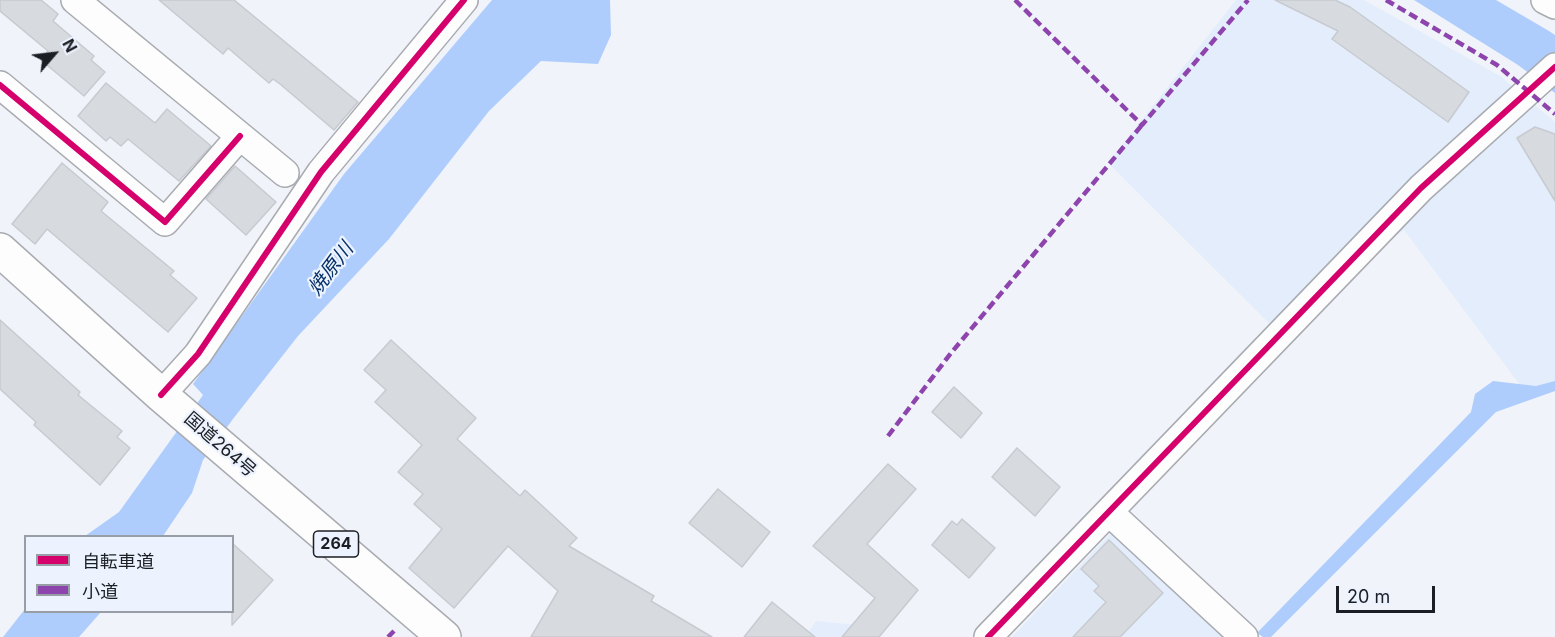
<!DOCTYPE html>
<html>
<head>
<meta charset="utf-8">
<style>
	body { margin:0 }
	#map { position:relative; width:1555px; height:637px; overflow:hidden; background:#f0f4fa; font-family:Inter,"Noto Sans JP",sans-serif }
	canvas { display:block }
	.legend { position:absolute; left:24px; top:535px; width:210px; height:78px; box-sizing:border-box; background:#ecf3fe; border:2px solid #989ea6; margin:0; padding:8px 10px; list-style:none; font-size:18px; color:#1b1e23 }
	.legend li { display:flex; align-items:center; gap:12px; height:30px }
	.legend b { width:30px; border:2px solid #989ea6 }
	.north { position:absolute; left:24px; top:24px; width:60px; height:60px; -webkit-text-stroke:4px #ecf3fe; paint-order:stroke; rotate:62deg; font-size:16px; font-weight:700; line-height:24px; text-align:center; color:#1b1e23 }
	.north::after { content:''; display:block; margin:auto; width:21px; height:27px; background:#1b1e23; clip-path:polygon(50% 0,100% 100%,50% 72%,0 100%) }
	.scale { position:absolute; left:1336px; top:586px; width:99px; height:27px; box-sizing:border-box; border:3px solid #1b1e23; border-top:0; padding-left:8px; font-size:18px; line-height:21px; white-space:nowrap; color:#1b1e23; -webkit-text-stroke:4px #ecf3fe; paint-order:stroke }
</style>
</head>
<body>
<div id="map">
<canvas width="1555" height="637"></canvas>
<ul class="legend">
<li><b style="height:8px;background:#d6006c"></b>自転車道</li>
<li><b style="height:8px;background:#8e44ad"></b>小道</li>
</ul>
<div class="north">N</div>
<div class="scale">20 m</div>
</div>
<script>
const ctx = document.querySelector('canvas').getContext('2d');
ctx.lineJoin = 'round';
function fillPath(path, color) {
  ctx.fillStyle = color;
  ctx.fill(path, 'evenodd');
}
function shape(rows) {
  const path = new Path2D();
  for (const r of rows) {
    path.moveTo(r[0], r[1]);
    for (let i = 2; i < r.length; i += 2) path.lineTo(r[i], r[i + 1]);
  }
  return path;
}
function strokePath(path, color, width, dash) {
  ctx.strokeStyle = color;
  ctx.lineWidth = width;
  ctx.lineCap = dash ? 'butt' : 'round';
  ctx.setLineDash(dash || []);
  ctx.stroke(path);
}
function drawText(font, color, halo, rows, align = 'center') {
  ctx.font = font + ' Inter,"Noto Sans JP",sans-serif';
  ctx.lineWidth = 4.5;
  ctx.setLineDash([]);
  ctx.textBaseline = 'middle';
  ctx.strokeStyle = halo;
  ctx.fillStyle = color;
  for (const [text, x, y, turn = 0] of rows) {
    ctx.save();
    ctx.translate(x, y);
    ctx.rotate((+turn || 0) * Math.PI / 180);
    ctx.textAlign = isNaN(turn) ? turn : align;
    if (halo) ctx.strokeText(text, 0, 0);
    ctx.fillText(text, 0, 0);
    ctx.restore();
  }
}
fillPath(shape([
	[1236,0,1364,0,1500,76,1555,122,1555,385,1526,393,1404,230,1272,326,1108,163],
	[1112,532,1225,637,1012,637],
	[816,621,857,625,873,637,805,637]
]), '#e4edfb');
fillPath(shape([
	[492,0,610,0,611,35,598,64,541,61,489,111,389,239,298,336,233,419,203,460,192,493,163,536,85,536,119,512,203,395,193,384,344,174],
	[1414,0,1496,0,1549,31,1555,35,1555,93,1518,65],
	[1493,381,1536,386,1555,381,1555,391,1496,412,1271,637,1263,637,1257,633,1471,412,1475,394],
	[25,609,26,612,101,612,79,637,3,637]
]), '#aecdfd');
const building = shape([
	[0,0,41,0,58,14,53,21,94,56,91,60,105,72,84,96,41,60,48,51,0,11,0,0],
	[159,0,234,0,358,102,334,130,280,84,273,79,269,83,228,48,223,54,159,0],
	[1275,0,1335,0,1350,7,1469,92,1448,122,1332,39,1338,31,1275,0],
	[106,83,155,123,167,109,211,146,179,181,128,139,121,146,110,137,106,141,78,116,106,83],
	[1535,127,1555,134,1555,201,1517,138,1535,127],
	[62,163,108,202,101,211,174,271,170,275,197,298,168,332,47,229,35,244,12,224,62,163],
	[235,166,276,202,246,235,206,199,235,166],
	[0,320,80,392,78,395,122,431,117,437,130,448,100,485,34,425,36,422,0,389,0,320],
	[391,340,476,418,457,439,520,496,525,490,577,538,569,546,654,596,651,601,712,637,531,637,558,591,508,546,454,608,409,568,442,529,414,504,423,494,398,472,422,445,375,402,386,390,364,370,391,340],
	[954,387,982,413,961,438,932,412,954,387],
	[1017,448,1060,487,1035,516,992,477,1017,448],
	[888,464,916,489,867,544,918,590,879,637,842,637,875,598,813,546,888,464],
	[718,489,770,532,742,567,689,523,718,489],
	[962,519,995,548,969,578,932,545,952,521,957,525,962,519],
	[1109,540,1163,593,1120,637,1073,637,1106,602,1094,591,1099,586,1081,569,1109,540],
	[232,543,273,580,232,625,232,543],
	[772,602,815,637,744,637,772,602]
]);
fillPath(building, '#d7dbe0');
strokePath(building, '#c7cbd0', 1.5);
const street = shape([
	[75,0,285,173],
	[1545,0,1555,5],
	[0,85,165,222,240,136],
	[161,395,198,354,321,172,464,0],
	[1110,513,1244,637],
	[988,637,1421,188,1555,67]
]);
const highway = shape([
	[0,250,161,395,444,637]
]);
strokePath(street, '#a8abb0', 30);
strokePath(highway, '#a8abb0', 36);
strokePath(street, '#fdfdfe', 27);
strokePath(highway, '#fdfdfe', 33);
strokePath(shape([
	[1015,0,1142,125,1248,0],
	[1386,0,1497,65,1555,114],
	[888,436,951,353,1142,125],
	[388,637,394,631]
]), '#8e44ad', 4.5, [9, 4.5]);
strokePath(shape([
	[0,85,165,222,240,136],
	[161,395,198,354,321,172,464,0],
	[988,637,1421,188,1555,67]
]), '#d6006c', 6);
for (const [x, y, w] of [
	[336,544,45]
]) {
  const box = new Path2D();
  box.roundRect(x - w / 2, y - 13, w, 26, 4.5);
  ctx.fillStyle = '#ecf3fe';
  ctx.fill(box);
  strokePath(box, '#1b1e23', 1.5);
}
drawText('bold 16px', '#1b1e23', null, [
	["264",336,544]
]);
drawText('18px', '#1b1e23', '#ecf3fe', [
	["国道264号",220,445,41]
]);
drawText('italic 20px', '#072f68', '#ecf3fe', [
	["焼原川",331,269,-53]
]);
</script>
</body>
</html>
